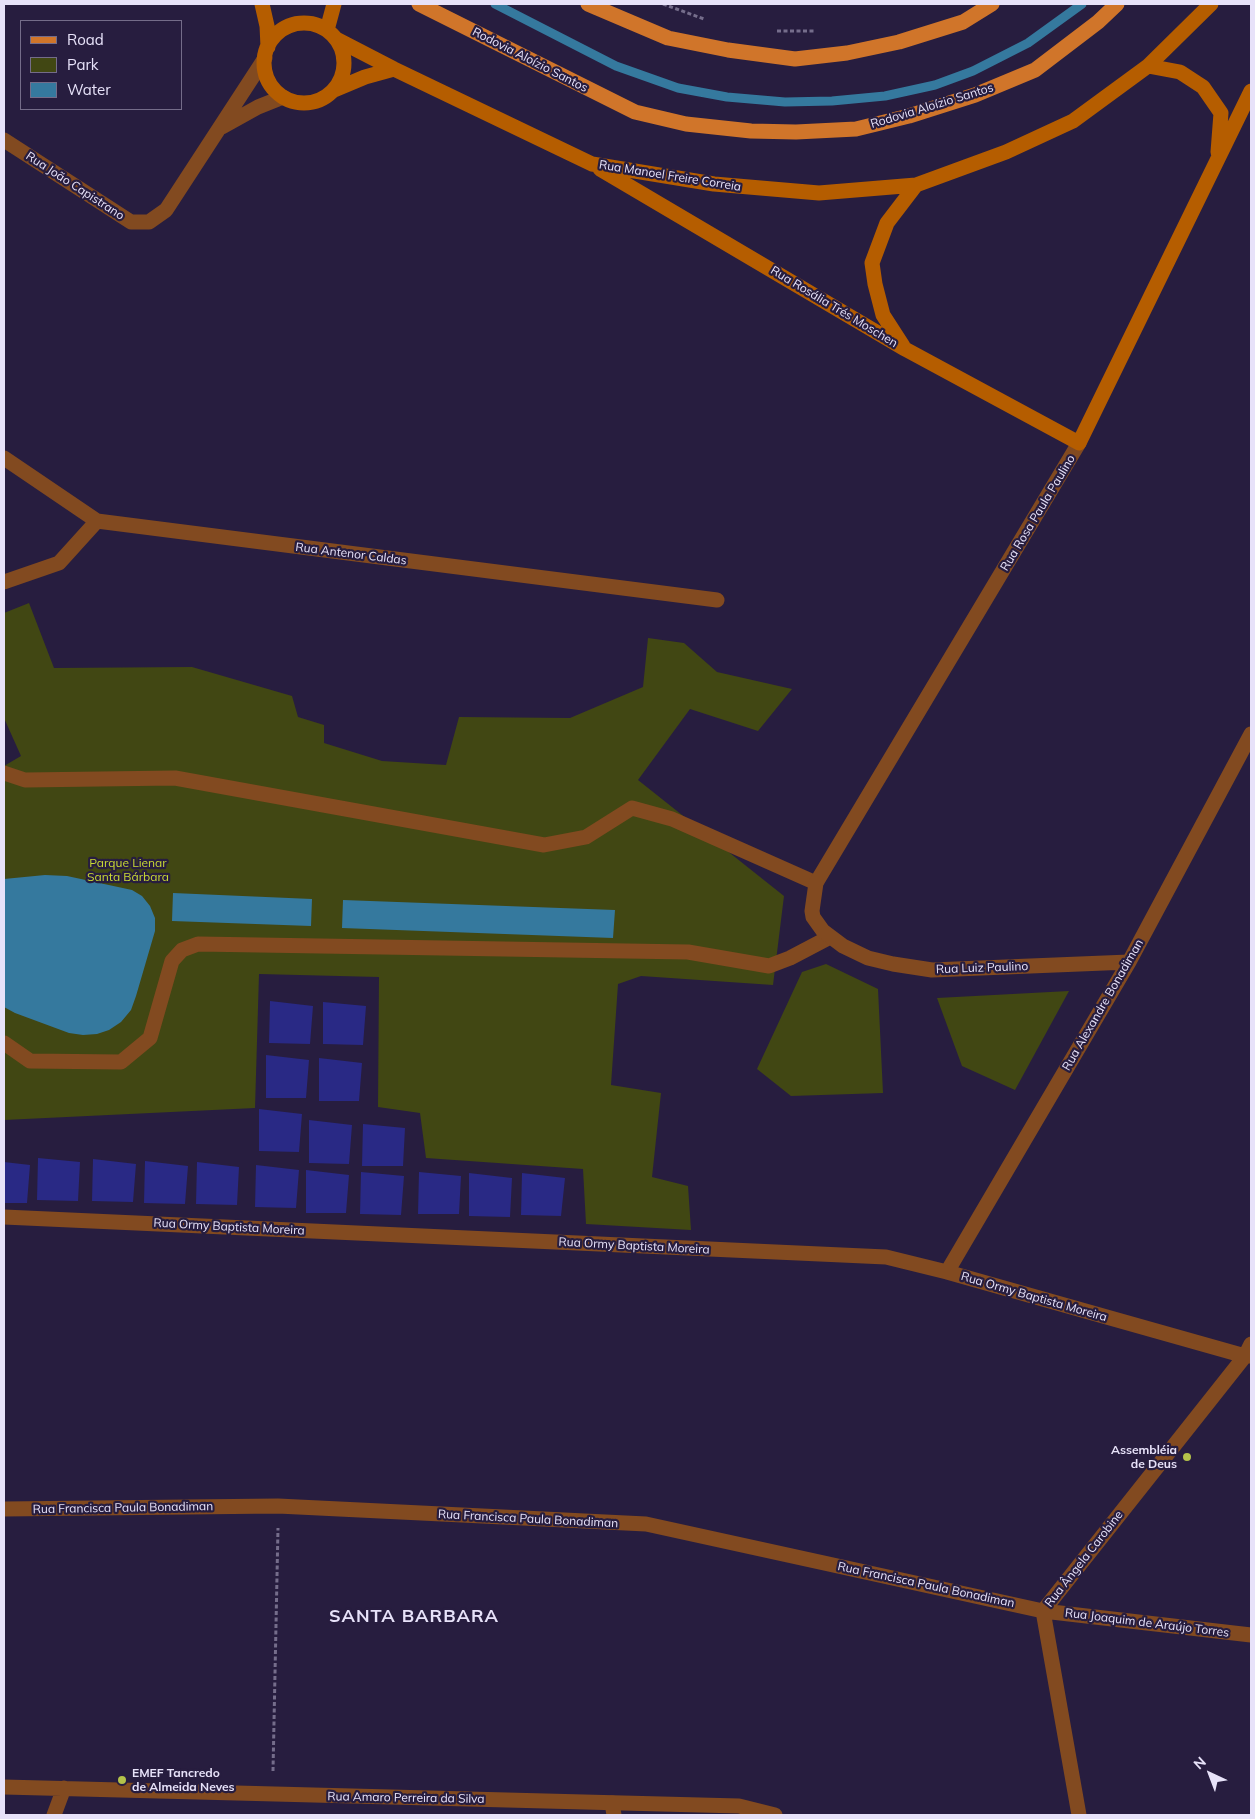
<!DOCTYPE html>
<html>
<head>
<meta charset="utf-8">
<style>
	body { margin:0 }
	#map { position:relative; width:1255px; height:1819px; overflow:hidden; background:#271d3f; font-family:Mulish,sans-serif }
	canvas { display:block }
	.frame { position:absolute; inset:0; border:5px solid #e7e2f9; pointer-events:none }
	.legend { position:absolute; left:20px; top:20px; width:162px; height:90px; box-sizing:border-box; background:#271d3f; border:1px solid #746c89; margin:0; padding:6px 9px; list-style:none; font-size:15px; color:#e7e2f9 }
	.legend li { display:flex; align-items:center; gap:10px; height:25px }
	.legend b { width:25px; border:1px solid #746c89 }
	.north { position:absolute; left:1185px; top:1749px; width:50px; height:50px; -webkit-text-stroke:4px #271d3f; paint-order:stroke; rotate:317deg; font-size:14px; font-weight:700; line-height:20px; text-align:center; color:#e7e2f9 }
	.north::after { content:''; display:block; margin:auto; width:18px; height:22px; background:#e7e2f9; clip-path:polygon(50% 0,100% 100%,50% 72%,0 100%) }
</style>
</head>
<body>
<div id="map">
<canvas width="1255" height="1819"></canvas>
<div class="frame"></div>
<ul class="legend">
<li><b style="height:6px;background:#d0752a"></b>Road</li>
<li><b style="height:14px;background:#414713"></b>Park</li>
<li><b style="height:14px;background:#35799e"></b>Water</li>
</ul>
<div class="north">N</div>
</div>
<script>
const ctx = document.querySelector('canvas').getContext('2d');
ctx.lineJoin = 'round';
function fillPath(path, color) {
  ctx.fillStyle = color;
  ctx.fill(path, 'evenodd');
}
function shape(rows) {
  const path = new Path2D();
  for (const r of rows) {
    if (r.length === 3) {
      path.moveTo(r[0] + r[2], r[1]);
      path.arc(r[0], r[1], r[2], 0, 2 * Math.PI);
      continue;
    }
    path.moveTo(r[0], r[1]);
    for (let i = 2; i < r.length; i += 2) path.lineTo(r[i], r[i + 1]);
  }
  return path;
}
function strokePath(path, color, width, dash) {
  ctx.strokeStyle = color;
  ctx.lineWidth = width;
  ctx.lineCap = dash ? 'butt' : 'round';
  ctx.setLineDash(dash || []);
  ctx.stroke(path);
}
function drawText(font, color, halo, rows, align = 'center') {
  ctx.font = font + ' Mulish,sans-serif';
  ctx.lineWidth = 4.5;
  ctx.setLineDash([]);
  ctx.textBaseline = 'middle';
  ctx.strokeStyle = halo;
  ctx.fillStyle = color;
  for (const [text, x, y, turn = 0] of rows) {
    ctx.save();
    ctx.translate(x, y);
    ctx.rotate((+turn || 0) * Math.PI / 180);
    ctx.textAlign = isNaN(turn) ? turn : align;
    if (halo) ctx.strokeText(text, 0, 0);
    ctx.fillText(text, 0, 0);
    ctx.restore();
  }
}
fillPath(shape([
	[29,603,54,668,192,667,292,696,298,717,324,725,324,743,382,761,446,765,459,717,570,718,643,687,648,638,684,643,717,672,792,689,758,731,690,709,638,780,784,896,773,985,641,976,618,984,611,1085,661,1093,652,1177,688,1186,691,1230,586,1224,583,1169,426,1158,420,1113,378,1107,379,977,259,974,255,1108,4,1120,4,766,21,756,4,718,4,613],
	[826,964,878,989,883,1093,791,1096,757,1069,802,972],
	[1069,991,1015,1090,962,1066,937,998]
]), '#414713');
fillPath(shape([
	[45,875,67,876,132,890,142,896,150,906,155,918,155,931,136,996,131,1010,121,1022,109,1030,97,1034,83,1035,69,1033,15,1013,4,1007,4,879],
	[173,893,312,899,311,926,172,921],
	[343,900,615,910,613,938,342,928]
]), '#35799e');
strokePath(shape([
	[495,4,616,66,678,88,727,97,785,102,832,101,885,96,935,85,973,71,1028,43,1082,4]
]), '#35799e', 9);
fillPath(shape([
	[270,1001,313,1006,310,1044,269,1043],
	[323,1002,366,1006,363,1045,323,1044],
	[266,1055,309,1060,306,1098,266,1098],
	[319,1058,362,1063,359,1101,319,1101],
	[259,1109,302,1114,299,1152,259,1151],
	[309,1120,352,1125,349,1164,309,1163],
	[363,1124,405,1128,403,1166,362,1166],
	[38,1158,80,1162,78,1201,37,1200],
	[93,1159,136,1164,133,1202,92,1201],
	[145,1161,188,1166,185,1204,144,1203],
	[4,1162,30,1165,27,1203,4,1203],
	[197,1162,239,1167,237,1205,196,1204],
	[256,1165,299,1170,296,1208,255,1207],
	[306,1170,349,1175,346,1213,306,1213],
	[361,1172,404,1176,401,1215,360,1214],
	[419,1172,461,1176,459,1214,418,1214],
	[469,1173,512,1178,510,1217,469,1216],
	[522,1173,565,1178,561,1216,521,1215]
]), '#292985');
strokePath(shape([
	[663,4,704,19],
	[777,31,815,31],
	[273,1771,278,1528]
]), '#756d8b', 3, [4, 2.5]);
strokePath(shape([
	[4,773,25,780,175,778,544,845,586,837,632,808,672,819,816,883],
	[4,1043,30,1061,121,1062,150,1038,172,961,182,950,198,944,688,952,769,966,790,958,830,937],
	[612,1803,614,1815]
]), '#824a20', 15);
strokePath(shape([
	[222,127,258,107,283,97],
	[4,140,131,222,149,222,166,210,265,58],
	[1079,443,816,883,812,911,813,917,823,931,843,946,868,958,893,964,932,970,1129,962],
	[4,458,97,521,717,600],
	[4,582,59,563,97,521],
	[4,1217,886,1257,947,1272,1245,1356,1251,1356],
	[947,1272,1129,962,1251,734],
	[4,1509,278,1506,646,1524,1043,1611,1251,1635],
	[4,1787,739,1806,775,1815],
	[54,1815,64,1788],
	[1079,1815,1043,1611,1245,1356,1251,1344]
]), '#824a20', 15);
strokePath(shape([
	[262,4,267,26,268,47],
	[304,63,40],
	[327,30,334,4],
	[336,39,394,69,592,164,714,184,819,193,916,185,1006,152,1073,121,1148,66,1211,4],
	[1148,66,1180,72,1203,87,1221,113,1218,152],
	[334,90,365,77,394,69],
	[600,169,905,349,1079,443,1251,91],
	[903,346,883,315,875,284,872,263,887,223,916,185]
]), '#b55d00', 15);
strokePath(shape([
	[419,4,635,112,686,124,751,131,796,132,856,129,909,116,975,95,1035,70,1098,22,1117,4],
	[588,4,668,38,728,50,795,59,847,53,899,42,963,22,992,4]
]), '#d0752a', 15);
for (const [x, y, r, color] of [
	[1187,1457,5,"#b4c24a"],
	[122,1780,5,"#b4c24a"]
]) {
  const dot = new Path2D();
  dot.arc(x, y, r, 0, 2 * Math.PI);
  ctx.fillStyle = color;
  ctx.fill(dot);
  strokePath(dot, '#271d3f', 2);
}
drawText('12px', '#e7e2f9', '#271d3f', [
	["Rodovia Aloízio Santos",530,60,27],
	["Rodovia Aloízio Santos",932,106,-17],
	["Rua Manoel Freire Correia",670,176,9],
	["Rua João Capistrano",75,186,33],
	["Rua Rosália Trés Moschen",834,307,31],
	["Rua Rosa Paula Paulino",1038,513,-59],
	["Rua Antenor Caldas",351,554,7],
	["Rua Luiz Paulino",982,968,-2],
	["Rua Alexandre Bonadiman",1103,1005,-60],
	["Rua Ormy Baptista Moreira",229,1227,3],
	["Rua Ormy Baptista Moreira",634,1246,3],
	["Rua Ormy Baptista Moreira",1034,1297,16],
	["Rua Francisca Paula Bonadiman",123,1508,-1],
	["Rua Francisca Paula Bonadiman",528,1519,3],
	["Rua Ângela Carobine",1084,1559,-52],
	["Rua Francisca Paula Bonadiman",926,1585,12],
	["Rua Joaquim de Araújo Torres",1147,1623,7],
	["Rua Amaro Perreira da Silva",406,1798,1]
]);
drawText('12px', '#c9da34', '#271d3f', [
	["Parque Lienar",128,863],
	["Santa Bárbara",128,877]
]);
drawText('bold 12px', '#e7e2f9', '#271d3f', [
	["Assembléia",1177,1450],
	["de Deus",1177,1464],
	["EMEF Tancredo",132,1773,"left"],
	["de Almeida Neves",132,1787,"left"]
], 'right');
ctx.letterSpacing = '1px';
drawText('bold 18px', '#e7e2f9', '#271d3f', [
	["SANTA BARBARA",414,1617]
]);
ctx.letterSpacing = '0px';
</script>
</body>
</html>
